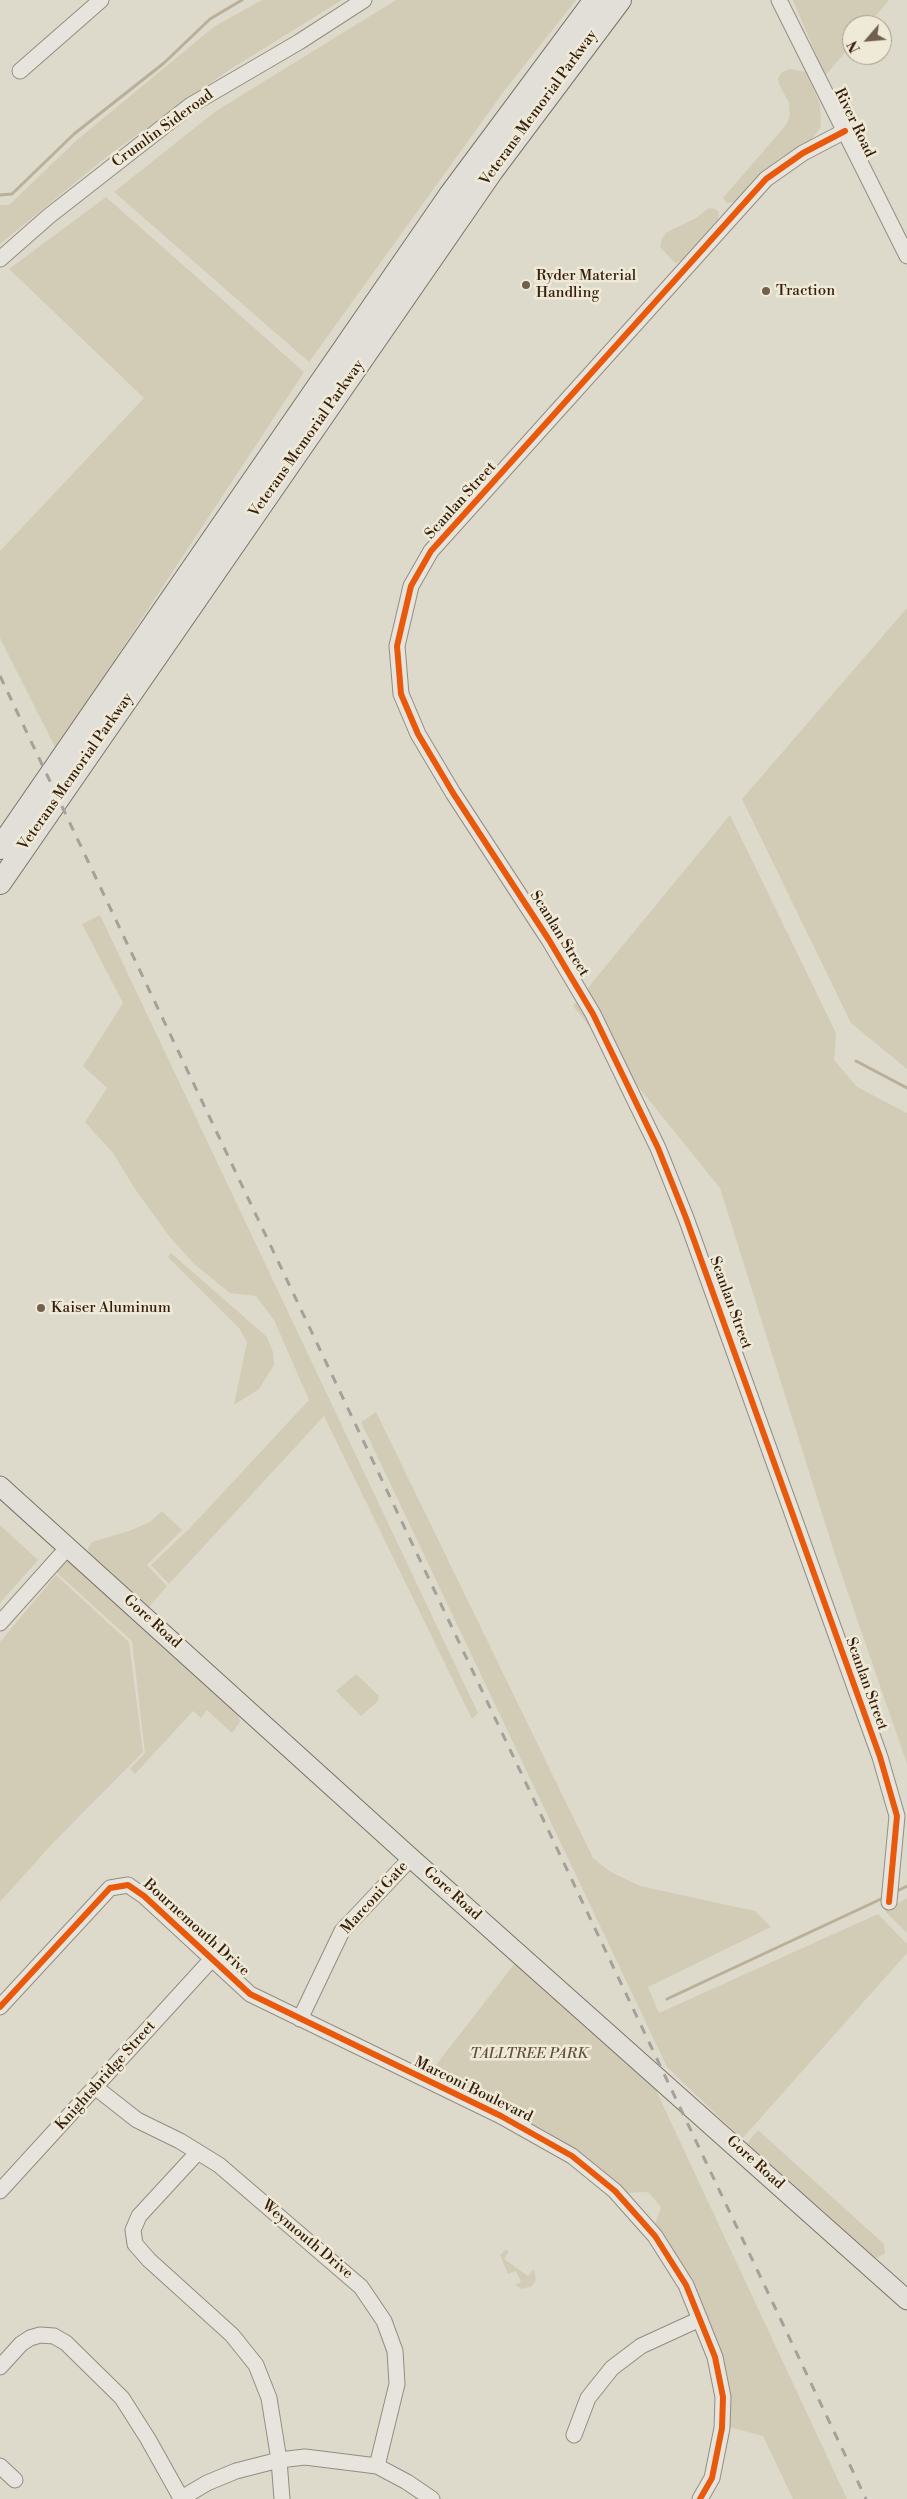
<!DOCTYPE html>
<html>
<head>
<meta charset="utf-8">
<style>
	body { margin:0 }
	#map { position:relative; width:907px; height:2499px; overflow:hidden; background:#dedacb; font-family:"Libre Bodoni",serif }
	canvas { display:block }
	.north { position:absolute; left:842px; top:15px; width:50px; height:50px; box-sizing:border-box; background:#efead8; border:1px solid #a59886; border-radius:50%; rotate:243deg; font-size:14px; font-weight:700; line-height:20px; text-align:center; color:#361e0b }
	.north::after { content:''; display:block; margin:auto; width:18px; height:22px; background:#71604e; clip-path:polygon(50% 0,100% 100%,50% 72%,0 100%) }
</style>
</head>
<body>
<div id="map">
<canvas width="907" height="2499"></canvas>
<div class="north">N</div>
</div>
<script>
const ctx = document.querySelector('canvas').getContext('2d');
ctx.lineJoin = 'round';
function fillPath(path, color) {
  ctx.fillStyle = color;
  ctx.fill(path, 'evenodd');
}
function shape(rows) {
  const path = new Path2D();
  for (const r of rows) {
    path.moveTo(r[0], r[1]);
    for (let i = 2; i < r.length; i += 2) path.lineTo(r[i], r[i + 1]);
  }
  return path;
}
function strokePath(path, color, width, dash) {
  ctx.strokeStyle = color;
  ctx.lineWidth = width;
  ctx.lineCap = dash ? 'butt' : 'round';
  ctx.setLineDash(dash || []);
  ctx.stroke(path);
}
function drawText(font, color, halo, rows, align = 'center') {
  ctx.font = font + ' "Libre Bodoni",serif';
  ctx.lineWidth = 5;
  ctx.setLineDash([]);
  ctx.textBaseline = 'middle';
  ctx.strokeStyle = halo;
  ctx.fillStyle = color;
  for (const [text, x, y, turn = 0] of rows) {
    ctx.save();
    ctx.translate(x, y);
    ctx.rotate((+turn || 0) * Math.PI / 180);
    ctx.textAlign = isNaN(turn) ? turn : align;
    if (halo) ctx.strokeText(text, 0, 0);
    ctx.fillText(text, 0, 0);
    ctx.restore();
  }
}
fillPath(shape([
	[262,0,342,0,229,70,110,154,0,244,0,205,9,205,77,140,215,26],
	[396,0,576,0,504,91,309,362,114,192,216,111],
	[793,0,889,0,868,25,852,25,852,44,825,76],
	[790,69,806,72,820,104,821,127,810,141,780,158,761,173,734,202,727,203,723,198,786,125,790,115,789,103,779,84,778,78,782,72],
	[106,197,304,372,56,749,0,638,0,551,144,398,9,269],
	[709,208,715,209,719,212,718,219,681,261,675,263,660,247,662,238,667,232,696,218],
	[907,608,907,1069,851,1023,742,799],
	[730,815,836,1033,834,1060,857,1087,907,1113,907,1764,837,1561,720,1188,573,1006],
	[100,915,478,1713,472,1719,324,1416,169,1584,151,1565,190,1528,309,1400,274,1320,256,1296,230,1293,194,1264,169,1236,135,1189,113,1153,85,1122,107,1088,83,1066,123,1003,82,924],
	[171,1253,267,1337,273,1352,274,1365,259,1389,234,1405,247,1342,239,1328,168,1257],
	[376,1412,593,1858,609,1871,640,1886,755,1911,771,1927,648,1987,659,2013,878,1914,907,1944,907,1953,742,2139,667,2067,361,1422],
	[162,1511,182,1530,147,1565,167,1586,149,1607,89,1554,88,1548,92,1542,129,1531,150,1522],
	[0,1525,38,1560,0,1603],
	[67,1562,77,1564,235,1707,240,1722,232,1733,207,1710,201,1718,193,1711,135,1774,130,1769,145,1753,132,1641,54,1570],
	[56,1575,129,1642,143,1752,52,1844,0,1902,0,1642],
	[356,1674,379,1696,378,1701,361,1716,336,1691],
	[907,1898,907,1933,885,1911],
	[516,1962,654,2086,847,2499,793,2499,763,2436,729,2427,725,2372,716,2337,698,2294,678,2257,655,2224,661,2207,648,2192,626,2193,568,2145,541,2128,429,2074],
	[758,2130,884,2244,885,2253,873,2260,746,2144],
	[505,2250,509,2251,504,2259,528,2276,534,2269,536,2280,532,2286,522,2289,515,2285,521,2282,516,2271,508,2274,500,2255]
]), '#d2cbb6');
strokePath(shape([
	[0,195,12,194,74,134,164,63,210,19,242,0],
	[856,1061,907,1088],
	[899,1890,907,1886],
	[667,1999,881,1899]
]), '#baaf99', 3);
const minor = shape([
	[779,0,907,256],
	[20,71,101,0],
	[845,131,803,153,766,179,431,551,411,586,397,646,401,694,418,734,453,793,549,940,593,1014,658,1148,686,1218,880,1757,897,1816,889,1902],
	[0,259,49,216,191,105,299,42,364,0],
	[0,1623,69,1546],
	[0,2007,110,1888,128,1885,144,1896,250,1994,501,2116,572,2156,615,2191,655,2236,686,2285,715,2357,723,2397,722,2428,712,2478,700,2499],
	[300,2019,342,1931,411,1858],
	[95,2087,137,2120,180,2141,219,2165,361,2287,384,2321,395,2351,397,2384,377,2466],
	[198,2152,139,2216,133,2230,135,2244,149,2260,232,2335,256,2365,269,2398,279,2460,282,2499],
	[0,2191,211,1960],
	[0,2367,21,2344,30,2338,40,2335,54,2336,66,2343,122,2398,148,2439,181,2498],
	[574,2435,588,2398,612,2368,641,2346,700,2319],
	[0,2466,15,2480],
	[180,2499,207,2483,236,2471,279,2460,305,2457,377,2466,407,2482,432,2499]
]);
const major = shape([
	[0,1486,411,1858,907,2300]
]);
const highway = shape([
	[0,848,450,195,595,0],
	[0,883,492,171,620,0]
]);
strokePath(minor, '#938d82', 17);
strokePath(major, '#7a7469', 21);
strokePath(highway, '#7a7469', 24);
strokePath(minor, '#e6e4dc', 15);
strokePath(major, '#e1dfd7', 19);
strokePath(highway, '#e1dfd7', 22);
strokePath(shape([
	[0,676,866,2499]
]), '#a5a099', 3, [9, 9]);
strokePath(shape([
	[845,131,803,153,766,179,431,551,411,586,397,646,401,694,418,734,453,793,549,940,593,1014,658,1148,686,1218,880,1757,897,1816,889,1902],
	[0,2007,110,1888,128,1885,144,1896,250,1994,501,2116,572,2156,615,2191,655,2236,686,2285,715,2357,723,2397,722,2428,712,2478,700,2499]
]), '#e8590c', 6);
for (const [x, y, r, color] of [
	[526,285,5,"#71604e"],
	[766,291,5,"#71604e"],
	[41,1308,5,"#71604e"]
]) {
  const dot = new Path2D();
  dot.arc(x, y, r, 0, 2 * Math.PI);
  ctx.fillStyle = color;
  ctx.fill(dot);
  strokePath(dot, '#efead8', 2);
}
drawText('15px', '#361e0b', '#efead8', [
	["Veterans Memorial Parkway",539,108,-54],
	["River Road",854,123,64],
	["Crumlin Sideroad",163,129,-36],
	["Veterans Memorial Parkway",307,439,-55],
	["Scanlan Street",461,501,-48],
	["Veterans Memorial Parkway",76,772,-55],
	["Scanlan Street",559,934,58],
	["Scanlan Street",730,1303,70],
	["Gore Road",152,1622,42],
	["Scanlan Street",866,1684,70],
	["Gore Road",452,1894,42],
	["Marconi Gate",375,1898,-48],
	["Bournemouth Drive",196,1928,42],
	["Knightsbridge Street",106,2076,-48],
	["Marconi Boulevard",473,2090,26],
	["Gore Road",755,2163,42],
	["Weymouth Drive",307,2240,40]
]);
drawText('15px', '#361e0b', '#efead8', [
	["Ryder Material",536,276],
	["Handling",536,293],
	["Traction",776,291],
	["Kaiser Aluminum",51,1308]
], 'left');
drawText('italic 15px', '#624e39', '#efead8', [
	["TALLTREE PARK",529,2054]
]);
</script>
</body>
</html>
